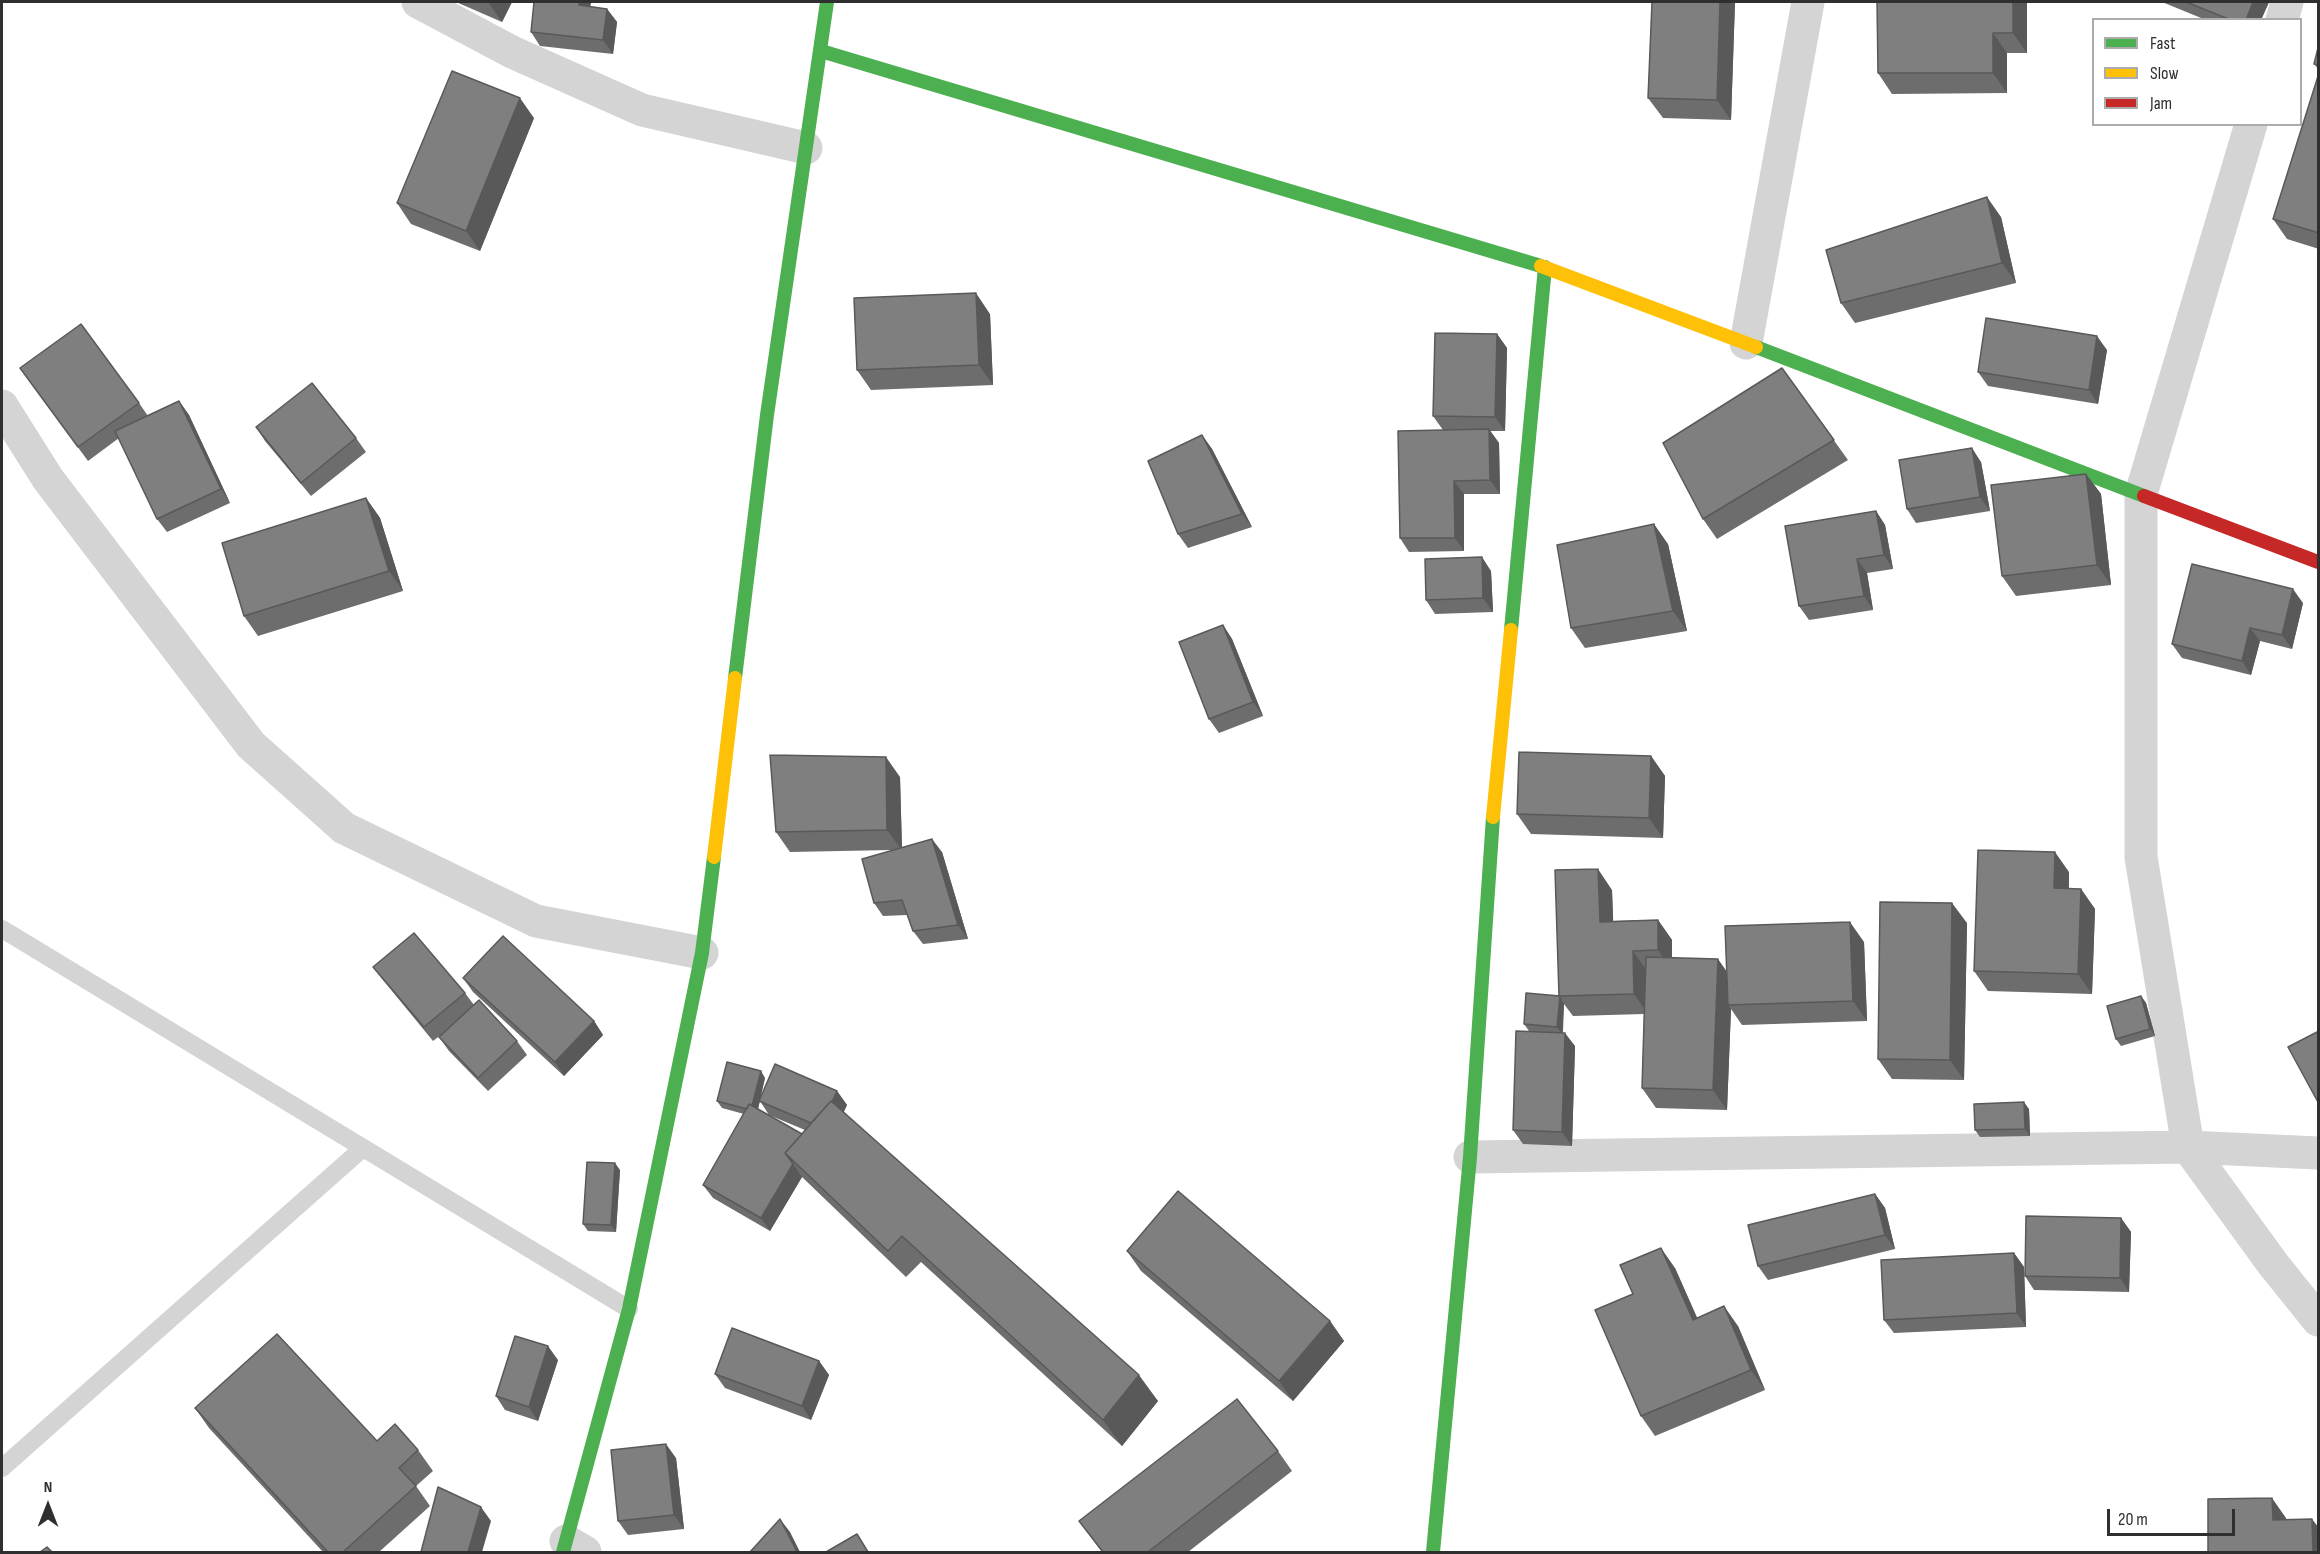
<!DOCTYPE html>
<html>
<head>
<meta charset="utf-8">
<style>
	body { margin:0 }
	#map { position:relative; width:2320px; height:1554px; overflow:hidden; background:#fff; font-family:"Sofia Sans Condensed",sans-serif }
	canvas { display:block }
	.frame { position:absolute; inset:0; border:3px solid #2f2f2f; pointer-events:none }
	.legend { position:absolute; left:2092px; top:18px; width:210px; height:108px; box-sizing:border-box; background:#fff; border:2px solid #acacac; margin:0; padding:8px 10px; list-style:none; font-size:18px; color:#2f2f2f }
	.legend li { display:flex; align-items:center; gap:12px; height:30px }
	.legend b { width:30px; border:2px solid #acacac }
	.north { position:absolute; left:18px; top:1476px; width:60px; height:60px; -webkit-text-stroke:4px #fff; paint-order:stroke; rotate:0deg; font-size:16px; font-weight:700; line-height:24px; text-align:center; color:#2f2f2f }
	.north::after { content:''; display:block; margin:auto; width:21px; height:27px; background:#2f2f2f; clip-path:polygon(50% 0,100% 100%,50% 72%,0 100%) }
	.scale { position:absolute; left:2107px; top:1509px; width:128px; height:27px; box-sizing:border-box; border:3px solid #2f2f2f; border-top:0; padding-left:8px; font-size:18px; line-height:21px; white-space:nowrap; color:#2f2f2f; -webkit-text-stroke:4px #fff; paint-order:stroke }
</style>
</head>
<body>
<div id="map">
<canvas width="2320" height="1554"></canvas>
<div class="frame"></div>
<ul class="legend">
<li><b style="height:8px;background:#4caf50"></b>Fast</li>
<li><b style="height:8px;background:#ffc107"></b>Slow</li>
<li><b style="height:8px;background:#c62828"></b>Jam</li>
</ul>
<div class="north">N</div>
<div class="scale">20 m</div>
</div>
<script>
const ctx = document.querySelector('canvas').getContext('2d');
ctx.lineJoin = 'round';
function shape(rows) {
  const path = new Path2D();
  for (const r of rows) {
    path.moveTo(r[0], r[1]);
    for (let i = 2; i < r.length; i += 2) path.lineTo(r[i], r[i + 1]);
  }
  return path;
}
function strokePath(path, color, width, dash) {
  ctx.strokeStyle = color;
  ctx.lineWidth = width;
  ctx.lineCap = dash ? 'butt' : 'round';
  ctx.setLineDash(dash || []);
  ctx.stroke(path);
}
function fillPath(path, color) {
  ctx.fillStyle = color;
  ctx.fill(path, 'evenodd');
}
strokePath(shape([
	[2,929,629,1309],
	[2,1468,363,1148]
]), '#d4d4d4', 18);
strokePath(shape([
	[418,2,512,52,642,110,806,148],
	[2282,20,2287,2],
	[2251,124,2141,494,2141,857,2188,1147,2273,1264,2318,1320],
	[1746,343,1808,2],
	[2,406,48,479,251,745,344,828,536,921,702,953],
	[1470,1157,2188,1147,2318,1153],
	[566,1541,585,1552]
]), '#d4d4d4', 33);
strokePath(shape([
	[821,51,1541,266],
	[1756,347,2144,496],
	[1511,630,1545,267],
	[735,678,767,415,827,2],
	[563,1552,629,1309,702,953,714,857],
	[1433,1552,1470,1157,1493,817]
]), '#4caf50', 14);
strokePath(shape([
	[1541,266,1756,347],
	[1493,817,1511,630],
	[714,857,735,678]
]), '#ffc107', 14);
strokePath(shape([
	[2144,496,2318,562]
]), '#c62828', 14);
fillPath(shape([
	[456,2,512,2,502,22],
	[534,2,591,2,590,7,607,9,617,22,613,54,540,46,531,32],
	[1652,2,1735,2,1731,120,1663,118,1648,98],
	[1877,2,2027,2,2027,53,2007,53,2007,93,1892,94,1878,73],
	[2162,2,2269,2,2261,20,2206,20],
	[2319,44,2319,70,2314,64],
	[2319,73,2319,249,2287,239,2273,219],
	[534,118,480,251,411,224,397,203],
	[2001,217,2016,283,1855,323,1841,303],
	[990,314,993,385,871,390,857,370],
	[1497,334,1507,348,1505,431,1490,431,1499,443,1500,494,1464,494,1464,551,1409,552,1400,538,1443,430,1433,416],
	[2107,350,2098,404,1988,386,1978,372],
	[1782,368,1848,460,1717,539,1703,519],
	[30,382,139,403,148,416,179,401,189,415,230,503,167,532,157,519,119,438,88,461],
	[256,427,356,438,366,452,311,496,265,441],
	[1202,435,1212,449,1252,527,1188,548,1178,534],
	[1981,462,1990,511,1916,523,1907,509],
	[2086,474,2101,494,2111,585,2016,596,2002,576],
	[366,498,380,518,403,591,258,636,244,616],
	[1876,511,1885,525,1893,569,1867,573,1873,610,1809,620,1799,606],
	[1668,544,1687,631,1585,648,1571,628],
	[1491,571,1493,612,1435,614,1426,600],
	[2303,603,2292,649,2260,641,2251,675,2182,658,2172,644],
	[1223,625,1232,639,1263,716,1219,733,1209,719],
	[1651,756,1665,776,1663,838,1531,834,1517,814],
	[900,777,902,848,942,852,968,939,923,944,913,931,907,915,883,916,874,903,891,850,790,852,776,832],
	[2069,872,2069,889,2081,889,2095,909,2092,994,1988,991,1974,971],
	[1612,890,1613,921,1658,920,1672,940,1672,957,1727,972,1864,942,1867,1021,1742,1025,1731,1009,1727,1110,1656,1108,1642,1088,1644,1014,1573,1016,1564,1004,1563,1033,1575,1046,1572,1146,1523,1144,1513,1130,1529,1031,1524,1024,1559,996],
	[1967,923,1964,1080,1892,1079,1878,1059],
	[373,967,465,993,474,1005,517,1041,527,1055,488,1091,449,1051,439,1037,446,1031,433,1041,383,980],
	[463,978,594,1021,603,1035,564,1076,473,992],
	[2141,996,2146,1003,2155,1036,2121,1046,2116,1039],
	[765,1078,760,1099,837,1091,847,1105,843,1112,1158,1401,1122,1446,921,1262,906,1277,802,1177,770,1231,713,1198,703,1185,744,1114,722,1108,717,1101],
	[760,1101,769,1115,805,1130,802,1134,758,1109],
	[2029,1109,2030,1136,1980,1137,1975,1130],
	[620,1170,616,1232,588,1231,583,1224],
	[1875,1194,1885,1208,1895,1249,1768,1280,1758,1266],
	[2121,1218,2131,1232,2129,1292,2034,1290,2025,1276],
	[1127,1251,1330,1321,1344,1341,1293,1401,1141,1271],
	[2014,1253,2024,1267,2026,1327,1894,1333,1884,1320],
	[1675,1268,1697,1318,1738,1326,1765,1390,1655,1436,1641,1416,1633,1294],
	[558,1360,538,1421,505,1410,496,1396],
	[819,1361,829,1375,811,1420,725,1388,715,1374],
	[195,1408,377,1441,418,1450,433,1471,416,1486,430,1506,379,1552,323,1552,209,1428],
	[1278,1451,1292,1471,1188,1552,1102,1552,1079,1521],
	[676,1458,684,1529,628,1535,618,1521]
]), '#6d6d6d');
fillPath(shape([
	[488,2,512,2,502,22],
	[579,2,591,2,588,19,579,5],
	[1720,2,1735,2,1731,120,1717,100],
	[2013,2,2027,2,2027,53,2013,33],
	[2253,2,2269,2,2261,20,2246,20],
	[607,9,617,22,613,54,603,40],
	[1993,33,2007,53,2007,93,1993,73],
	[520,98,534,118,480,251,466,231],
	[1987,197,2001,217,2016,283,2002,263],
	[976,293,990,314,993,385,979,365],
	[1497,334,1507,348,1505,431,1495,417],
	[2097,336,2107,350,2098,404,2089,390],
	[179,401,189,415,230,503,221,489],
	[1489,429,1499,443,1500,494,1490,480],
	[1202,435,1212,449,1252,527,1242,514],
	[1972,448,1981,462,1990,511,1980,497],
	[2086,474,2101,494,2111,585,2097,565],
	[1454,481,1464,494,1464,551,1455,538],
	[366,498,380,518,403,591,389,571],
	[1876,511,1885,525,1893,569,1884,555],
	[1654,524,1668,544,1687,631,1673,611],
	[1482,557,1491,571,1493,612,1483,598],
	[1857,559,1867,573,1873,610,1864,596],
	[2293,589,2303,603,2292,649,2282,635],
	[1223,625,1232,639,1263,716,1253,702],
	[2250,628,2260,641,2251,675,2242,661],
	[1651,756,1665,776,1663,838,1649,818],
	[886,757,900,777,902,850,887,830],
	[932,839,942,852,968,939,958,925],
	[2055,852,2069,872,2068,909,2054,888],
	[1598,869,1612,890,1614,942,1600,922],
	[2081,889,2095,909,2092,994,2078,974],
	[1952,903,1967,923,1964,1080,1950,1060],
	[1658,920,1672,940,1672,971,1658,950],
	[1850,922,1864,942,1867,1021,1853,1001],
	[1633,951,1647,971,1648,1014,1634,994],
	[1718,959,1732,979,1728,1005,1731,1009,1727,1110,1713,1090],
	[2141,996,2146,1003,2155,1036,2150,1029],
	[1560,997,1564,1004,1562,1034,1557,1027],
	[594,1021,603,1035,564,1076,555,1062],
	[1565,1033,1575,1046,1572,1146,1562,1132],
	[761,1071,765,1078,756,1117,751,1110],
	[837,1091,847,1105,831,1141,821,1128],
	[2024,1102,2029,1109,2030,1136,2025,1129],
	[615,1163,620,1170,616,1232,611,1225],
	[793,1164,802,1177,770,1231,761,1218],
	[1875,1194,1885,1208,1895,1249,1885,1235],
	[2121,1218,2131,1232,2129,1292,2120,1278],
	[1661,1248,1675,1268,1707,1340,1693,1320],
	[2014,1253,2024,1267,2026,1327,2017,1313],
	[1724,1306,1738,1326,1765,1390,1751,1370],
	[1330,1321,1344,1341,1293,1401,1279,1381],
	[548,1346,558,1360,538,1421,529,1407],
	[819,1361,829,1375,811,1420,802,1406],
	[1139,1375,1158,1401,1122,1446,1103,1420],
	[666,1444,676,1458,684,1529,674,1515],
	[2272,1498,2286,1518,2287,1540,2273,1520],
	[481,1507,491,1521,482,1552,468,1552],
	[780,1519,790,1532,800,1552,797,1552],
	[2312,1519,2319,1528,2319,1552,2313,1552]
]), '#595959');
const building = shape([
	[534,2,579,2,579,5,607,9,603,40,531,32,534,2],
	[1652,2,1720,2,1717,100,1648,98,1652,2],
	[1877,2,2013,2,2013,33,1993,33,1993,73,1878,73,1877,2],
	[2186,2,2253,2,2246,20,2231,20,2186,2],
	[2319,44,2319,65,2314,64,2319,44],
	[452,71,520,98,466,231,397,203,452,71],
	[2319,73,2319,233,2273,219,2319,73],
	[1987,197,2002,263,1841,303,1826,250,1987,197],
	[976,293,979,365,857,370,854,298,976,293],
	[1986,318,2097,336,2089,390,1978,372,1986,318],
	[81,324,139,403,78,447,20,368,81,324],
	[1435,333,1497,334,1495,417,1433,416,1435,333],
	[1782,368,1834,440,1703,519,1663,443,1782,368],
	[312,383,356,438,301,483,256,427,312,383],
	[179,401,221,489,157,519,115,431,179,401],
	[1489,429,1490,480,1454,481,1455,538,1400,538,1398,431,1489,429],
	[1202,435,1242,514,1178,534,1148,461,1202,435],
	[1972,448,1980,497,1907,509,1899,460,1972,448],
	[2086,474,2097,565,2002,576,1991,485,2086,474],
	[366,498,389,571,244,616,222,543,366,498],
	[1876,511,1884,555,1857,559,1864,596,1799,606,1785,526,1876,511],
	[1654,524,1673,611,1571,628,1557,545,1654,524],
	[1482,557,1483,598,1426,600,1425,559,1482,557],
	[2192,564,2293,589,2282,635,2250,628,2242,661,2172,644,2192,564],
	[1223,625,1253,702,1209,719,1179,642,1223,625],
	[1519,752,1651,756,1649,818,1517,814,1519,752],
	[770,755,886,757,887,830,776,832,770,755],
	[932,839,958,925,913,931,902,900,874,903,862,859,932,839],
	[1978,850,2055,852,2054,888,2081,889,2078,974,1974,971,1978,850],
	[1598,869,1600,922,1658,920,1658,950,1633,951,1634,994,1559,996,1555,870,1598,869],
	[1880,902,1952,903,1950,1060,1878,1059,1880,902],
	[1850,922,1853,1001,1728,1005,1725,926,1850,922],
	[414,933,465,993,424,1027,373,967,414,933],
	[503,936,594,1021,555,1062,463,978,503,936],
	[1646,957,1718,959,1713,1090,1642,1088,1646,957],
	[1526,993,1560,996,1557,1027,1524,1024,1526,993],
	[2141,996,2150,1029,2116,1039,2107,1006,2141,996],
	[479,1000,517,1041,478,1078,439,1037,479,1000],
	[1516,1031,1565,1033,1562,1132,1513,1130,1516,1031],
	[2319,1031,2319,1104,2288,1047,2319,1031],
	[727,1062,761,1071,752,1106,749,1104,747,1109,717,1101,727,1062],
	[775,1064,837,1091,832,1102,831,1101,811,1123,759,1101,775,1064],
	[831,1101,1139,1375,1103,1420,902,1236,888,1251,785,1153,831,1101],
	[2024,1102,2025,1129,1975,1130,1974,1104,2024,1102],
	[749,1104,802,1134,785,1153,793,1164,761,1218,703,1185,749,1104],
	[587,1162,615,1163,611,1225,583,1224,587,1162],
	[1178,1191,1330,1321,1279,1381,1127,1251,1178,1191],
	[1875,1194,1885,1235,1758,1266,1748,1225,1875,1194],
	[2026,1216,2121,1218,2120,1278,2025,1276,2026,1216],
	[1661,1248,1693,1320,1724,1306,1751,1370,1641,1416,1595,1310,1633,1294,1620,1265,1661,1248],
	[2014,1253,2017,1313,1884,1320,1881,1260,2014,1253],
	[732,1328,819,1361,802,1406,715,1374,732,1328],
	[277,1334,377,1441,395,1424,418,1450,399,1468,416,1486,343,1552,328,1552,195,1408,277,1334],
	[515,1336,548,1346,529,1407,496,1396,515,1336],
	[1237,1399,1278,1451,1148,1552,1103,1552,1079,1521,1237,1399],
	[666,1444,674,1515,618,1521,611,1450,666,1444],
	[438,1487,481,1507,468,1552,421,1552,438,1487],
	[2272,1498,2273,1520,2312,1519,2313,1552,2208,1552,2208,1499,2272,1498],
	[780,1519,797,1552,750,1552,780,1519],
	[857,1534,868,1552,826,1552,857,1534],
	[47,1547,52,1552,40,1552,47,1547]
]);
fillPath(building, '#7f7f7f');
strokePath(building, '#595959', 1.5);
</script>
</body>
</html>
